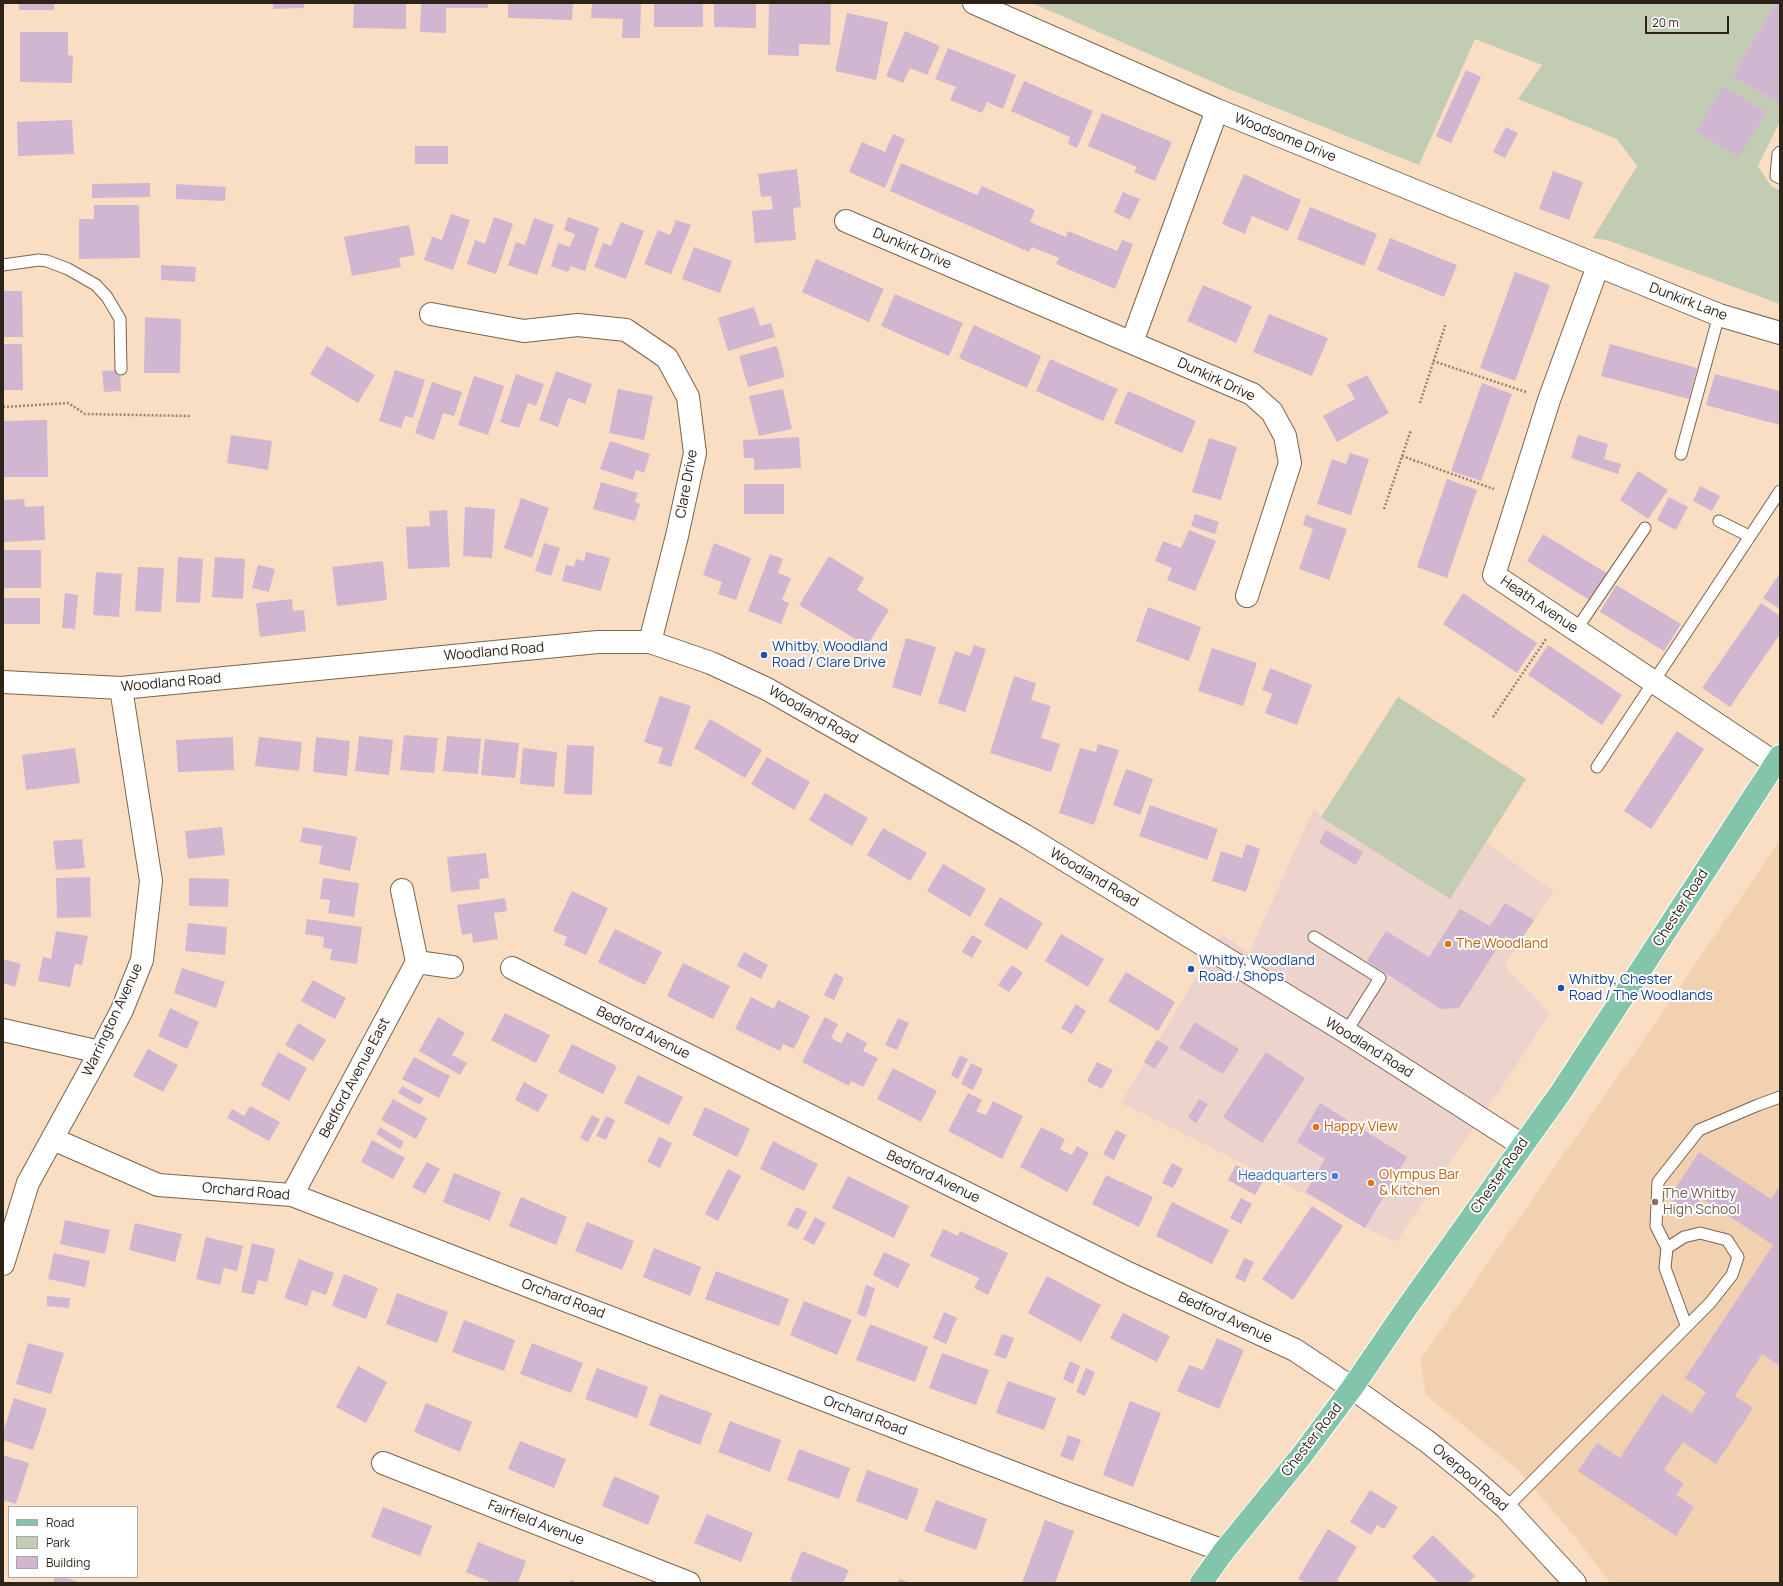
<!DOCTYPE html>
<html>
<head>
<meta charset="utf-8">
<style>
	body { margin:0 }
	#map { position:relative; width:1783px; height:1586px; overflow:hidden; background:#fadec3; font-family:Manrope,sans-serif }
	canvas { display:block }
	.frame { position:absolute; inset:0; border:4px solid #2e2319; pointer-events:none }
	.legend { position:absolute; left:8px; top:1506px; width:130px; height:72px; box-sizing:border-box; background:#fff; border:1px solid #aba7a3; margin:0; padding:5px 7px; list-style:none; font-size:12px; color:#2e2319 }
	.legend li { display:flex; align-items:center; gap:8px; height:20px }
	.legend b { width:20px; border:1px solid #aba7a3 }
	.scale { position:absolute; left:1645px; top:16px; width:84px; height:18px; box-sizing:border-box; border:2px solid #2e2319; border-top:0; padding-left:5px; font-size:12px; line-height:14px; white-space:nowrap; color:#2e2319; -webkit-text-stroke:3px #fff; paint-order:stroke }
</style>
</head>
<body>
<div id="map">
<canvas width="1783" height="1586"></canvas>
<div class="frame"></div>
<ul class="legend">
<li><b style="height:5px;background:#82c5ab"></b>Road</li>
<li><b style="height:11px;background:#c1ccb2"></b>Park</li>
<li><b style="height:11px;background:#d0b6d1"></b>Building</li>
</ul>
<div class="scale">20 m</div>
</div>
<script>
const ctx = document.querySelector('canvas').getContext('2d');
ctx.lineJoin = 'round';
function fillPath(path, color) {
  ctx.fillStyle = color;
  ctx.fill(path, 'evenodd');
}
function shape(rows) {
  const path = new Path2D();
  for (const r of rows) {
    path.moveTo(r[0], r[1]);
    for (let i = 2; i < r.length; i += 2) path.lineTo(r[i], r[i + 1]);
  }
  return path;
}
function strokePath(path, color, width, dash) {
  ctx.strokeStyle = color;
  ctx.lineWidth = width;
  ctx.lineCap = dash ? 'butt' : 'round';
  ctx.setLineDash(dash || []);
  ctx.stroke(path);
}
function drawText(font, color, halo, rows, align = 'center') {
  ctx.font = font + ' Manrope,sans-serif';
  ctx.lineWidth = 4;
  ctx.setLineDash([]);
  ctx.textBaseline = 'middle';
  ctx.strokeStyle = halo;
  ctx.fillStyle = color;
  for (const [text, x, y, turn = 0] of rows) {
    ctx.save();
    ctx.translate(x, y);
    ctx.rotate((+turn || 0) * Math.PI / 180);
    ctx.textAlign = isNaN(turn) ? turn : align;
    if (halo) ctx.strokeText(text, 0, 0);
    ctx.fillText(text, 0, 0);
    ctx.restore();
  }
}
fillPath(shape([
	[1314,808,1322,817,1450,899,1486,843,1554,891,1504,966,1550,1013,1516,1066,1396,1242,1365,1228,1323,1203,1121,1103,1222,934,1249,953]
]), '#ecd3cc');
fillPath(shape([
	[1780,840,1780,1583,1611,1583,1570,1531,1518,1470,1426,1395,1420,1360,1640,1045]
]), '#f2d1b1');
fillPath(shape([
	[1032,3,1775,3,1732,76,1780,104,1780,121,1758,166,1772,187,1780,190,1780,304,1607,240,1593,238,1637,166,1617,139,1518,99,1542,65,1475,39,1419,165,1229,89],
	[1398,697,1526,779,1450,899,1321,817]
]), '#c1ccb2');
fillPath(shape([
	[19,3,54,3,54,10,19,10],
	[273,3,304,3,304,8,273,9],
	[354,3,406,3,406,29,353,28],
	[421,3,488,3,488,8,446,8,446,33,420,32],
	[508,3,573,3,572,20,508,18],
	[592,3,641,3,640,38,622,38,623,19,591,18],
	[654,3,703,3,703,27,654,27],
	[714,3,756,3,756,28,714,27],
	[769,3,831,3,830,45,799,44,799,56,768,55],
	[1775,3,1780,3,1780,104,1732,76],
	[847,13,888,22,876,80,835,71],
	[905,31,940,46,927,75,910,68,903,83,886,76],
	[20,32,68,32,68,55,73,56,72,83,20,82],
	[948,48,1016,75,1003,109,987,102,982,113,950,100,956,87,935,79],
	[1466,70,1481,77,1451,143,1436,136],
	[1024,81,1093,111,1077,148,1068,144,1070,137,1011,111],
	[1723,86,1766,112,1739,157,1696,131],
	[1102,113,1172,142,1155,181,1134,172,1137,167,1088,146],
	[72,120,74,154,18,156,17,122],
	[1506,127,1518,133,1505,158,1493,152],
	[893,134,905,139,885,188,849,172,862,142,885,152],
	[415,146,448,146,448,164,415,164],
	[901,163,977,195,982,186,1035,210,1030,222,1066,237,1068,231,1117,251,1122,240,1133,244,1115,289,1056,264,1059,258,1044,252,1032,247,1029,252,890,191],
	[797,169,801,207,793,208,796,240,755,243,752,211,773,209,771,196,761,197,758,174],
	[1553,171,1583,182,1569,220,1539,209],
	[1244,174,1301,200,1288,231,1252,216,1245,234,1222,224],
	[150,183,150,197,92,198,92,184],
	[176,184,226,187,225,201,176,199],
	[1123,192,1140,199,1130,220,1114,212],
	[94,205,139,205,140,258,79,259,79,219,94,219],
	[1310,207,1377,234,1364,266,1297,239],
	[451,214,470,220,453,270,424,260,432,237,442,240],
	[494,217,513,224,496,274,467,264,475,240,485,244],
	[568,217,599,228,585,271,571,266,568,272,551,266,558,243,570,247,575,234,564,230],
	[534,218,554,225,537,275,508,265,516,242,525,245],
	[676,220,691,225,671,274,644,264,658,230,670,235],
	[621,222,644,231,626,279,594,267,603,243,611,246],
	[409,225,415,255,399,258,401,267,352,276,344,237],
	[1390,238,1457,265,1444,297,1377,270],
	[694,247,732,261,720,293,682,279],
	[816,259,884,289,869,322,802,292],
	[161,265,196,267,195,282,161,280],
	[1515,272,1550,285,1515,381,1480,368],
	[1203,285,1252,306,1236,343,1187,321],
	[3,291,22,291,23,337,3,337],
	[895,294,963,323,949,356,881,326],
	[754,307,760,326,771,323,775,337,728,351,718,318],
	[1269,314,1328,338,1312,376,1253,352],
	[145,317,181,319,180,373,144,373],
	[974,325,1041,356,1027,388,959,358],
	[3,344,22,344,23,390,3,390],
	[1610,344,1697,368,1689,399,1601,376],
	[327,346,375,375,358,403,310,374],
	[777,346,785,377,748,387,739,356],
	[1050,359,1118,389,1103,421,1036,391],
	[120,370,121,391,104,392,102,371],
	[395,370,425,380,413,418,405,416,401,428,379,421],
	[556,371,592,384,585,404,568,398,558,427,539,420],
	[516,374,544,384,536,406,528,403,519,428,500,422],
	[1715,374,1780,391,1780,425,1706,405],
	[1367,375,1389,413,1337,442,1323,416,1355,399,1347,385],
	[474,376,504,386,488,435,458,425],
	[432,382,462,392,454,416,443,413,434,440,415,433],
	[1482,383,1512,394,1481,481,1451,471],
	[618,389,653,396,644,440,609,433],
	[783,389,792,429,759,436,749,396],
	[1128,391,1196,421,1182,453,1114,423],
	[47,420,48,477,3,477,3,421],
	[231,435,272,441,268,470,227,463],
	[1578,435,1608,444,1604,459,1621,464,1618,474,1571,458],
	[799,437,801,468,754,470,754,458,744,458,743,440],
	[1209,438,1237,447,1221,500,1192,492],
	[610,441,650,454,644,473,636,470,633,480,600,469],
	[1350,453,1369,459,1351,515,1317,504,1332,459,1346,464],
	[1638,471,1668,490,1648,519,1620,500],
	[1447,479,1477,490,1447,578,1417,567],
	[601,482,638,493,635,502,640,504,635,521,593,509],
	[744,484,784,484,784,514,744,514],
	[1700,486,1720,496,1712,511,1693,501],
	[1669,497,1688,507,1676,530,1657,520],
	[521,498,549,508,532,558,504,548],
	[24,499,25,507,44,506,45,540,4,542,3,500],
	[465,507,495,509,492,558,463,556],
	[447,510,450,567,408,569,406,527,430,526,429,511],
	[1195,514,1219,522,1215,534,1191,526],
	[1306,515,1347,529,1329,580,1299,569,1313,529,1303,525],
	[1189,530,1216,541,1195,591,1167,580,1172,568,1155,561,1163,541,1181,548],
	[1543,534,1608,574,1591,601,1527,561],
	[544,543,560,548,551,576,535,571],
	[714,543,751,558,736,600,718,594,722,582,703,575],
	[3,550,41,550,41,588,3,588],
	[586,552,610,558,601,591,562,581,566,565,574,567,576,559,584,561],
	[770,554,783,559,778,573,791,578,782,600,789,603,781,624,748,611],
	[829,556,864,578,857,590,889,610,867,646,799,605],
	[178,557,203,559,200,603,176,602],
	[215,557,245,559,243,599,212,597],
	[383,561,387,600,337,606,332,567],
	[258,565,275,569,269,592,252,588],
	[138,567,164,568,161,612,135,611],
	[96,572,122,574,119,617,93,615],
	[1780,573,1780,609,1763,598],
	[1616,585,1681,624,1664,651,1600,612],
	[65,593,78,595,75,629,62,628],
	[1463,593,1537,643,1517,673,1443,624],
	[3,598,40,598,40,624,3,624],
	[292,599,293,611,304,610,306,631,260,637,256,603],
	[1761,603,1780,616,1780,634,1730,707,1702,688],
	[1148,607,1201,627,1189,661,1136,641],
	[906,638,936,647,921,696,892,687],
	[974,645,986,649,965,712,938,703,955,651,970,656],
	[1548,645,1622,695,1602,725,1528,675],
	[1212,648,1257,663,1243,706,1198,691],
	[1270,668,1312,685,1297,725,1265,713,1272,694,1262,690],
	[1014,676,1036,683,1031,700,1051,706,1041,738,1060,744,1051,772,990,753],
	[660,696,691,706,671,767,658,763,663,748,644,742],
	[710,719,762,750,745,778,694,748],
	[1677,731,1704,749,1651,829,1624,811],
	[404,735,438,738,434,773,400,770],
	[359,736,393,740,389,775,355,771],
	[447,736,481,739,478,774,443,771],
	[233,737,234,770,178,772,176,740],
	[259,737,302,742,299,771,255,766],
	[316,737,350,741,347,776,313,772],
	[485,739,519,743,515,778,481,775],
	[1098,744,1119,750,1094,825,1059,813,1080,748,1096,752],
	[567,745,594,746,592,795,564,794],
	[75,748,80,783,26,790,22,755],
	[523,748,557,752,554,787,520,784],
	[767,757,810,782,794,810,751,784],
	[1126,769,1153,779,1140,815,1113,805],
	[825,793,868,818,852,846,809,820],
	[1150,805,1218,829,1207,860,1139,836],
	[222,827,225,855,188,859,185,831],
	[303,827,357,837,350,871,319,864,322,846,300,842],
	[883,828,927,853,910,881,867,855],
	[1326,830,1363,852,1356,865,1319,843],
	[82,839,85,868,56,870,53,841],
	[1246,844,1260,849,1246,892,1212,881,1221,851,1242,858],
	[486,853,489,878,479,879,480,889,451,892,447,857],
	[943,864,986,889,970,917,927,891],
	[90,877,91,917,57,918,56,878],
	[189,878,229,879,228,907,189,906],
	[323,878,359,883,354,917,328,913,330,900,320,899],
	[572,891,608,908,586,955,564,945,567,937,553,931],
	[1000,897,1043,923,1027,950,984,925],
	[505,898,507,911,494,913,498,939,473,943,472,933,462,935,457,905],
	[1505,903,1534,920,1518,944,1505,936,1459,1008,1441,1009,1367,961,1386,931,1429,957,1460,909,1490,926],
	[307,919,362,927,357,964,330,960,332,949,323,948,324,937,305,934],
	[188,923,227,927,225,955,185,951],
	[615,929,662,952,645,985,598,962],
	[56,931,88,936,82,965,75,964,70,987,38,981,43,957,51,959],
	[1061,934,1104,959,1088,987,1045,961],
	[972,935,982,941,972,958,962,952],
	[744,952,768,965,761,979,737,966],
	[3,959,21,964,15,987,3,983],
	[683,963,730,986,713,1019,667,996],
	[1012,965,1023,973,1009,992,998,985],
	[182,968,225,982,216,1008,174,993],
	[1126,972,1175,1002,1158,1031,1108,1001],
	[835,973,844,978,834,1000,824,995],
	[313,980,346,998,335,1019,301,1001],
	[751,997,774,1009,778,1000,810,1016,794,1049,783,1044,780,1051,735,1029],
	[1076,1004,1086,1011,1072,1034,1061,1028],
	[170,1008,199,1022,187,1049,158,1036],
	[505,1013,550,1035,536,1063,491,1040],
	[438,1017,465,1033,452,1055,467,1063,460,1075,419,1051],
	[825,1017,838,1024,831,1038,841,1043,847,1032,867,1043,863,1051,878,1058,863,1087,851,1081,849,1086,802,1062],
	[898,1018,909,1023,897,1050,885,1045],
	[1195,1022,1239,1049,1223,1074,1179,1048],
	[298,1023,326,1040,313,1061,285,1045],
	[1157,1040,1169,1047,1155,1069,1144,1062],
	[572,1044,617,1066,603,1094,558,1072],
	[148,1049,178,1065,163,1092,133,1076],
	[278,1052,307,1068,289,1101,261,1085],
	[1266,1052,1305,1078,1262,1143,1223,1117],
	[960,1055,968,1059,958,1079,951,1075],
	[414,1057,450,1076,439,1098,402,1079],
	[1097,1062,1113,1070,1102,1089,1087,1081],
	[971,1063,983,1069,973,1090,961,1084],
	[893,1068,937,1091,921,1122,877,1099],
	[638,1075,683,1097,669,1125,624,1103],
	[524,1082,548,1095,538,1112,515,1100],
	[402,1086,424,1098,420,1105,398,1093],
	[968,1093,982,1100,976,1111,986,1115,993,1101,1023,1116,1002,1159,948,1131],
	[393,1099,427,1118,416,1139,381,1120],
	[1199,1099,1208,1104,1196,1123,1188,1117],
	[1320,1103,1407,1157,1365,1228,1306,1192,1325,1159,1297,1142],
	[250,1106,280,1122,269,1141,227,1118,232,1109,244,1116],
	[705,1107,750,1129,737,1157,692,1135],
	[592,1115,600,1119,588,1142,580,1138],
	[606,1116,615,1120,606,1140,596,1136],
	[380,1127,404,1142,400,1149,376,1134],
	[1041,1127,1065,1139,1060,1149,1072,1155,1077,1146,1089,1153,1067,1192,1020,1167],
	[1116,1130,1126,1135,1114,1160,1103,1154],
	[659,1137,672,1143,660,1168,647,1162],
	[372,1140,405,1158,393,1179,361,1162],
	[773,1141,818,1164,804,1191,760,1169],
	[1699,1152,1771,1199,1780,1186,1780,1366,1762,1354,1735,1396,1753,1408,1716,1464,1683,1442,1664,1470,1684,1484,1676,1495,1694,1507,1676,1536,1578,1471,1597,1443,1620,1458,1662,1394,1692,1413,1706,1392,1685,1378,1773,1245,1701,1198,1691,1213,1669,1198],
	[427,1162,440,1169,425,1194,412,1187],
	[1172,1163,1183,1169,1173,1188,1162,1183],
	[1236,1165,1264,1180,1255,1195,1228,1180],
	[728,1169,741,1176,718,1221,705,1214],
	[454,1173,501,1192,490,1221,443,1202],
	[1106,1175,1153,1197,1139,1227,1092,1204],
	[848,1176,909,1206,894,1238,832,1208],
	[521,1197,567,1217,556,1245,509,1226],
	[1241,1198,1252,1204,1241,1224,1230,1218],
	[1172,1202,1229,1230,1212,1264,1156,1236],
	[1312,1206,1343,1226,1293,1300,1262,1279],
	[796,1207,807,1212,798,1230,787,1225],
	[815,1217,826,1223,814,1245,803,1239],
	[65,1220,110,1230,105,1254,60,1244],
	[587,1222,634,1241,622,1270,575,1251],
	[135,1223,182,1234,175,1262,129,1250],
	[943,1229,958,1236,960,1231,1008,1253,988,1295,974,1288,979,1278,930,1256],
	[206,1237,243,1246,237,1271,224,1268,220,1285,196,1279],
	[252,1243,275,1249,267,1282,258,1280,254,1295,241,1292],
	[654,1248,701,1267,690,1296,643,1277],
	[884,1252,910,1264,898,1288,873,1275],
	[54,1253,90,1261,85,1287,48,1279],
	[1244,1258,1254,1262,1245,1282,1235,1278],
	[299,1259,334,1273,326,1295,312,1290,307,1306,284,1298],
	[716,1271,789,1299,779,1326,705,1299],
	[344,1274,378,1288,366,1319,332,1306],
	[1047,1276,1101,1305,1081,1342,1028,1313],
	[866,1285,875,1288,866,1317,857,1314],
	[397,1293,448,1312,437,1343,386,1324],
	[47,1296,70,1298,69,1308,47,1306],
	[804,1301,852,1320,837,1355,790,1335],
	[944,1312,957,1318,946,1344,933,1338],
	[1123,1313,1170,1336,1157,1362,1110,1338],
	[464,1320,515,1340,504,1371,452,1352],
	[870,1324,928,1347,915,1382,856,1360],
	[1002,1334,1014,1338,1006,1359,994,1355],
	[1217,1338,1244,1350,1219,1409,1177,1391,1189,1365,1203,1370],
	[28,1343,64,1353,51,1394,16,1384],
	[532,1343,583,1363,571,1393,520,1374],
	[942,1353,989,1370,976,1405,929,1388],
	[1070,1361,1080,1366,1073,1384,1063,1379],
	[358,1366,387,1382,366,1423,336,1407],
	[597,1368,648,1387,637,1418,585,1399],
	[1086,1368,1095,1372,1085,1396,1076,1392],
	[1008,1381,1056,1398,1044,1430,996,1413],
	[660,1394,712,1413,700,1445,649,1425],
	[14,1398,47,1409,33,1450,3,1440,3,1433],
	[1130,1401,1161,1413,1133,1487,1103,1475],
	[426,1403,472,1422,460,1452,414,1432],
	[730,1421,781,1440,770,1472,718,1452],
	[1068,1435,1081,1440,1073,1461,1060,1456],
	[520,1441,566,1459,554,1488,508,1469],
	[799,1449,850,1468,839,1499,787,1480],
	[3,1455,29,1463,16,1504,3,1500],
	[867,1470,919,1489,907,1520,856,1501],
	[614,1476,660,1496,648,1525,602,1506],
	[1370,1490,1398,1507,1384,1529,1377,1525,1371,1535,1350,1522],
	[936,1500,987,1519,976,1550,924,1531],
	[383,1507,432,1526,420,1556,371,1537],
	[707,1514,753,1533,741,1562,694,1543],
	[1045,1520,1074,1531,1055,1583,1022,1583],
	[1328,1529,1357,1547,1337,1580,1341,1583,1306,1583,1298,1579],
	[1433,1535,1475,1576,1468,1583,1439,1583,1412,1557],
	[478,1542,526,1561,518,1583,493,1583,466,1572],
	[802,1551,849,1570,843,1583,797,1583,790,1580],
	[55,1577,64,1577,81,1583,53,1583],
	[900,1579,910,1583,898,1583],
	[571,1580,579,1583,570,1583]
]), '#d0b6d1');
const lane = shape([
	[1780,152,1778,154,1776,176,1780,178],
	[3,265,39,260,47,261,68,269,96,285,107,297,120,319,121,369],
	[1681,454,1719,315],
	[1719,521,1749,536],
	[1576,630,1645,528],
	[1597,767,1780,491],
	[1314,937,1380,978,1346,1032],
	[1667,1248,1656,1226,1658,1182,1699,1130,1758,1105,1780,1097],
	[1506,1508,1710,1303,1732,1275,1738,1257,1727,1240,1700,1233,1684,1237,1667,1248,1665,1268,1686,1325]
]);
const street = shape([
	[974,3,1217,110,1719,315,1780,333],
	[846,221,1252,394,1272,412,1285,436,1290,463,1247,596],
	[1598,266,1549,400,1494,575,1775,763],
	[431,314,524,331,578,325,626,330,667,358,688,397,695,453,677,536,650,642],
	[1132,342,1217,110],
	[417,962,452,967],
	[512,968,1130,1274,1295,1350,1352,1388],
	[3,1030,100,1052],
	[53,1139,158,1185,292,1195,1066,1493,1224,1551],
	[292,1195,417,962,402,890],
	[3,1264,28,1183,100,1052,122,1010,142,960,151,881,121,688],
	[383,1463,689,1583]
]);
const secondary = shape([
	[3,682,121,688,598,642,650,642,711,663,767,689,1024,835,1346,1032,1522,1145],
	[1352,1388,1428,1442,1471,1477,1506,1508,1575,1583]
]);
const primary = shape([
	[1201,1583,1224,1551,1302,1455,1352,1388,1408,1306,1561,1092,1780,756]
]);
strokePath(lane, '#7b634c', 13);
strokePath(street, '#7b634c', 24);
strokePath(secondary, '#7b634c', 24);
strokePath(primary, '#fff', 24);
strokePath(shape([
	[1433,361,1526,392],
	[1420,403,1446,323],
	[3,407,68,403,85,414,191,416],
	[1402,456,1494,489],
	[1384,509,1411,430],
	[1493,717,1546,639]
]), '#978370', 2.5, [2, 2]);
strokePath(lane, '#fff', 11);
strokePath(street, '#fff', 22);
strokePath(secondary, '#fff', 22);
strokePath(primary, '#82c5ab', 22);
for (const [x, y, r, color] of [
	[764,655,4,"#1a4fb4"],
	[1448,944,4,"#e8710a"],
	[1191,969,4,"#1a4fb4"],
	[1561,988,4,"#1a4fb4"],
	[1316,1127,4,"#e8710a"],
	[1335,1176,4,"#3f7fe0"],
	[1371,1183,4,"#e8710a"],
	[1655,1202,4,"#8d6e63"]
]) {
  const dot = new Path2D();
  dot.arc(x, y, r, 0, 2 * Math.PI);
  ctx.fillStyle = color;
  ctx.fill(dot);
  strokePath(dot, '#fff', 1.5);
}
drawText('14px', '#2e2319', '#fff', [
	["Woodsome Drive",1285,138,22],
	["Dunkirk Drive",912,249,23],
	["Dunkirk Lane",1688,302,21],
	["Dunkirk Drive",1216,380,25],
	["Clare Drive",687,484,-80],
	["Heath Avenue",1539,605,34],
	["Woodland Road",494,652,-5],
	["Woodland Road",171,683,-5],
	["Woodland Road",813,715,30],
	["Woodland Road",1094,878,31],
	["Chester Road",1681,908,-57],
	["Warrington Avenue",113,1020,-65],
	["Bedford Avenue",643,1033,26],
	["Woodland Road",1369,1048,32],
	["Bedford Avenue East",355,1078,-62],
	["Chester Road",1500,1176,-55],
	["Bedford Avenue",933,1177,26],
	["Orchard Road",246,1192,5],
	["Orchard Road",563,1299,21],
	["Bedford Avenue",1225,1318,25],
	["Orchard Road",865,1416,21],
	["Chester Road",1312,1440,-52],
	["Overpool Road",1470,1478,41],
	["Fairfield Avenue",536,1523,21]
]);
drawText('14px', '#164399', '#fff', [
	["Whitby, Woodland",772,647],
	["Road / Clare Drive",772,663],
	["Whitby, Woodland",1199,961],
	["Road / Shops",1199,977],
	["Whitby, Chester",1569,980],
	["Road / The Woodlands",1569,996]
], 'left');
drawText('14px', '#c56008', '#fff', [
	["The Woodland",1456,944],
	["Happy View",1324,1127],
	["Olympus Bar",1379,1175],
	["& Kitchen",1379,1191]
], 'left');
drawText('14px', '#366cbe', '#fff', [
	["Headquarters",1327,1176]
], 'right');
drawText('14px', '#785e54', '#fff', [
	["The Whitby",1663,1194],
	["High School",1663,1210]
], 'left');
</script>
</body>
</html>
